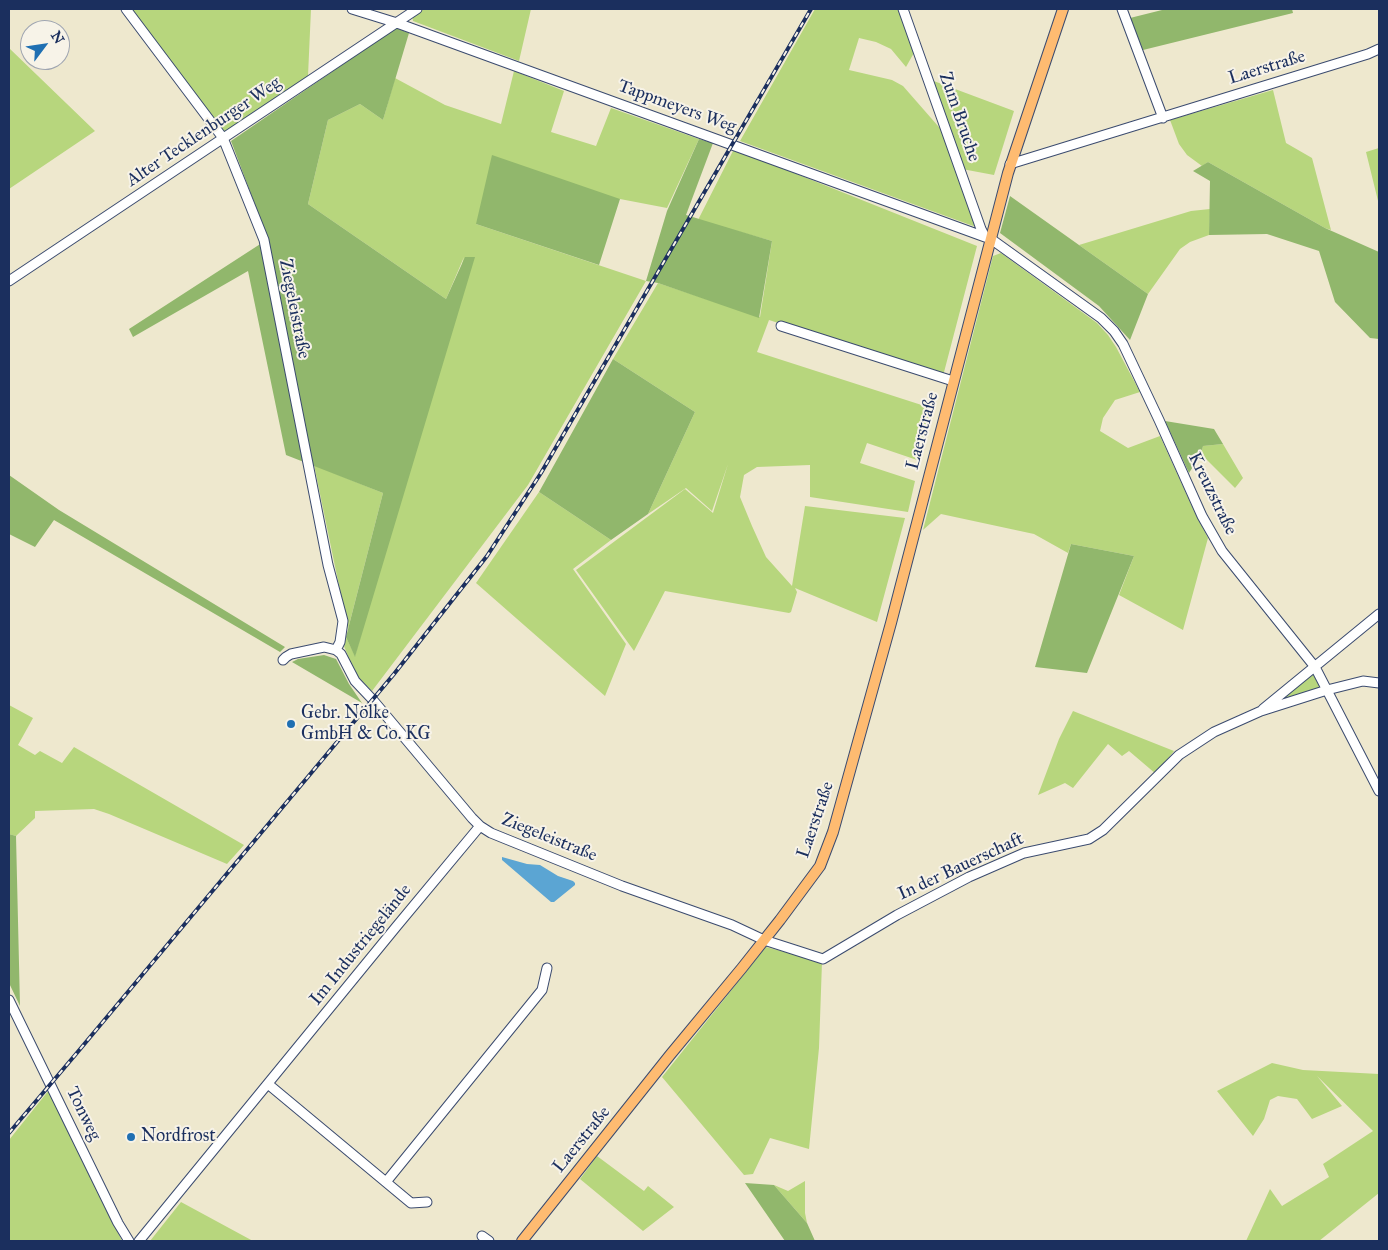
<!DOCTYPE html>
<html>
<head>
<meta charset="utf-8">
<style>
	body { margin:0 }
	#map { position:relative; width:1388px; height:1250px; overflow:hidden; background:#eee8ce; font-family:"IM FELL Great Primer",serif }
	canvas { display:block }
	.frame { position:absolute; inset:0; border:10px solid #1b2f5e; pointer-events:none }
	.north { position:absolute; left:20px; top:20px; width:50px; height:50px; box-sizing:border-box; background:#f7f3e8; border:1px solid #9fa5b1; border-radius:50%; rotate:59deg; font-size:14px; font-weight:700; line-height:20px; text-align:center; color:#1b2f5e }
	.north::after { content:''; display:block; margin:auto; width:18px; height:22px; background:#1f6fb2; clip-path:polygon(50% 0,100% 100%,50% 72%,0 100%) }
</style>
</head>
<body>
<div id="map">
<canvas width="1388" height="1250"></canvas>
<div class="frame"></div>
<div class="north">N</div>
</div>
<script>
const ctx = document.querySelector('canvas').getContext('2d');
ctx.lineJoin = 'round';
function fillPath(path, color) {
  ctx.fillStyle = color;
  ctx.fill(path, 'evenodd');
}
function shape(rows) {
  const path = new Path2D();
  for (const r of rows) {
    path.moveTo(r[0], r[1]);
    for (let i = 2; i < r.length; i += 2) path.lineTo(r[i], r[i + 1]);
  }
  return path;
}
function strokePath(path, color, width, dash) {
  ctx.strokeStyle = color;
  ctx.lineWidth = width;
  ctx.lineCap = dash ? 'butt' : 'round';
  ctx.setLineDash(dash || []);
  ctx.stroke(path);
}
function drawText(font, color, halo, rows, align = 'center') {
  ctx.font = font + ' "IM FELL Great Primer",serif';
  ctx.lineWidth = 4;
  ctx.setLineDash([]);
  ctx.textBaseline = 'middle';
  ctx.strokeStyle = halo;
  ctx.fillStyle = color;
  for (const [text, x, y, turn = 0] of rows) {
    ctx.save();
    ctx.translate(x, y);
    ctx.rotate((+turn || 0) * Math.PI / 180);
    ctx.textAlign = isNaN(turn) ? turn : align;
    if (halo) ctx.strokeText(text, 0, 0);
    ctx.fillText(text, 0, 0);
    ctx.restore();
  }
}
fillPath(shape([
	[129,9,311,9,308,76,224,134],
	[421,9,531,9,519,61,413,21,412,15],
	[815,9,899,9,915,51,906,67,891,49,876,42,859,38,849,70,892,80,903,86,945,134,976,227,740,141],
	[9,48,95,131,9,189],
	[514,71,564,91,551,132,596,146,611,108,699,139,667,208,620,199,476,224,646,281,528,485,372,691,355,674,344,646,346,637,355,656,464,257,446,299,308,204,328,120,360,104,383,120,395,78,445,105,501,124],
	[931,80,1014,111,994,175,962,169],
	[1273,90,1286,143,1312,158,1331,230,1325,228,1208,162,1202,166,1187,155,1179,144,1170,120],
	[1379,148,1379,205,1366,152],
	[734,149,977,246,943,376,769,320,757,352,934,409,920,461,867,443,860,463,915,481,908,512,810,497,810,465,757,467,744,475,740,497,752,526,766,557,792,586,805,506,905,518,877,622,795,588,797,592,791,612,789,613,665,591,634,651,576,570,685,489,713,513,728,464,712,511,686,488,648,514,695,412,613,359,658,283,760,317,772,241,698,220],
	[1210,209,1209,235,1190,242,1180,249,1148,294,1079,245,1191,211],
	[1001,253,1097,323,1108,335,1116,347,1140,392,1115,400,1103,418,1100,431,1128,448,1160,436,1194,511,1208,538,1183,630,1119,595,1134,556,1071,544,1068,553,1034,534,941,514,923,530,993,256],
	[1223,444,1243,478,1235,488,1201,454,1203,446],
	[314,465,383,493,348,629],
	[539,492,611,540,573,569,626,644,605,696,476,583],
	[1313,673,1321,689,1276,702],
	[9,705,33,718,18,745,35,755,40,751,62,763,74,747,244,845,227,864,109,814,94,809,35,811,35,818,16,836,9,834],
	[1073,711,1174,751,1156,774,1129,751,1122,756,1108,744,1073,788,1065,783,1038,795,1059,739],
	[766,947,822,962,819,1048,809,1149,770,1138,753,1174,744,1175,662,1077],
	[1272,1063,1303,1070,1379,1074,1379,1193,1319,1241,1246,1241,1270,1189,1282,1206,1329,1177,1323,1164,1373,1131,1317,1076,1342,1106,1312,1119,1297,1099,1278,1096,1270,1100,1264,1119,1253,1136,1217,1091],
	[49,1090,122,1241,9,1241,9,1140],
	[597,1156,644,1191,648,1186,674,1207,643,1231,580,1179],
	[805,1181,805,1213,807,1223,774,1185,788,1191],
	[181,1202,253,1241,150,1241]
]), '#b7d67d');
fillPath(shape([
	[1166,9,1292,9,1293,13,1143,50,1130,18],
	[396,28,409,33,383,120,360,104,328,120,308,204,446,299,465,257,475,257,355,657,346,637,383,493,286,455,248,271,133,337,129,329,268,239,231,141],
	[699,139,713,143,686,215,772,241,759,318,658,283,646,281,667,211],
	[492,155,620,199,599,265,476,224],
	[1208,162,1325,228,1379,252,1379,339,1370,338,1335,302,1319,251,1267,234,1209,235,1210,181,1193,171],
	[1010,196,1148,294,1130,340,1099,306,1000,233],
	[613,359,695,412,648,514,611,540,539,492],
	[1165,421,1214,429,1223,444,1203,446,1201,454,1189,473],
	[9,475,59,510,285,647,280,652,54,520,35,547,9,534],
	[1071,544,1134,556,1087,673,1035,667],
	[324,655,336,659,349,684,362,703,292,662,298,659],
	[9,834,16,836,20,1006,9,983],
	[745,1183,774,1185,807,1223,815,1241,785,1241]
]), '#91b76c');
fillPath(shape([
	[502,857,527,864,540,865,558,876,573,881,575,883,575,885,554,902,551,902,502,860]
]), '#5ba5d3');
const minor = shape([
	[126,9,223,138,264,240,328,565,343,621,340,642,336,650],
	[352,9,397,23,985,237,991,239,1101,318,1114,331,1123,344,1159,420,1202,516,1222,551,1315,667,1379,791],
	[903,9,981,229,985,237],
	[1122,9,1163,118],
	[1010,164,1368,54,1379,49],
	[9,281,417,9],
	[781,326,953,381],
	[283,660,286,657,291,654,324,647,336,650,341,654,355,681,372,699,472,818,480,826,491,833,622,886,732,925,764,940,823,959,897,915,969,877,1024,853,1089,839,1103,830,1179,755,1214,732,1261,711,1327,690,1363,681,1379,683],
	[1263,709,1379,614],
	[9,1000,118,1223,129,1241],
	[268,1084,411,1203,427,1202],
	[386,1182,542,990,547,968],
	[482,1236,489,1241],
	[139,1241,396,927,480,826]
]);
const major = shape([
	[522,1241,670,1055,742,968,780,920,820,866,833,832,891,623,1008,173,1063,9]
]);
strokePath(minor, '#3b4b6f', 11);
strokePath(major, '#3b4b6f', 12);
strokePath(minor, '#fff', 9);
strokePath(major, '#febb71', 10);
const rail = shape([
	[9,1133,76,1054,394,674,487,556,541,473,811,9]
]);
strokePath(rail, '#1b2f5e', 4);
strokePath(rail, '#f7f3e8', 2, [5.5]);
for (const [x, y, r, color] of [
	[291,724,5,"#1f6fb2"],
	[131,1137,5,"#1f6fb2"]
]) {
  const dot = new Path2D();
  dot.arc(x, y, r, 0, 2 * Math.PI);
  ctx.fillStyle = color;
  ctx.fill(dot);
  strokePath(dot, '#f7f3e8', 2);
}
drawText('18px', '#1b2f5e', '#f7f3e8', [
	["Laerstraße",1267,68,-17],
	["Tappmeyers Weg",677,107,20],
	["Zum Bruche",959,117,71],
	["Alter Tecklenburger Weg",204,132,-34],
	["Ziegeleistraße",294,309,79],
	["Laerstraße",923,431,-75],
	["Kreuzstraße",1212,494,64],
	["Laerstraße",816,820,-71],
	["Ziegeleistraße",549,838,22],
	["In der Bauerschaft",961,867,-25],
	["Im Industriegelände",361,945,-51],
	["Tonweg",83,1114,64],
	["Laerstraße",582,1140,-51]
]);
drawText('18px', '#1b2f5e', '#f7f3e8', [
	["Gebr. Nölke",301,714],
	["GmbH & Co. KG",301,735],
	["Nordfrost",141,1137]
], 'left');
</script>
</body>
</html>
